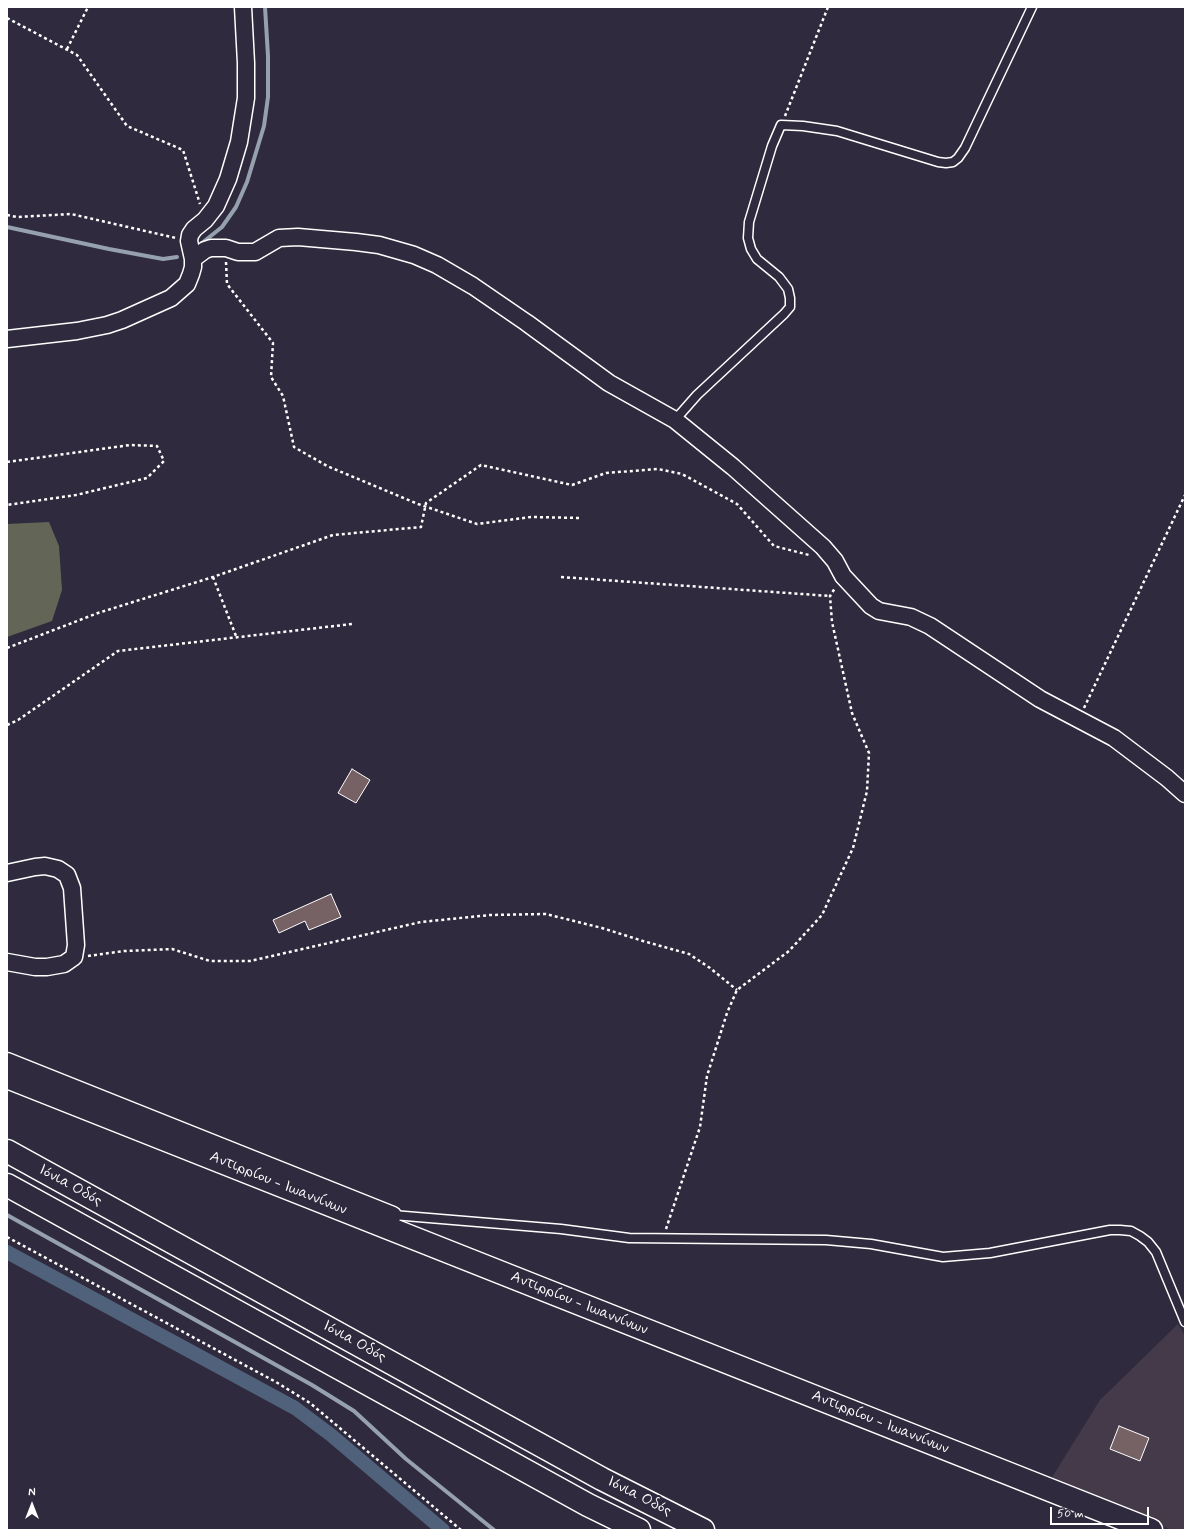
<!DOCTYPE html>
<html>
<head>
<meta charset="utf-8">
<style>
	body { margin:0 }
	#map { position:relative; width:1192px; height:1537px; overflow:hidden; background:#2f2a3d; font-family:Mynerve,sans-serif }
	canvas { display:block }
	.frame { position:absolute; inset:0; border:8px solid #fff; pointer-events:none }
	.north { position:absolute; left:12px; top:1485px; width:40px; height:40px; -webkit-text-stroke:3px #2f2a3d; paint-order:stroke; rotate:0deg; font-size:11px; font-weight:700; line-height:16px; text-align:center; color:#fff }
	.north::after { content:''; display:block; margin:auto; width:14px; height:18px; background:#fff; clip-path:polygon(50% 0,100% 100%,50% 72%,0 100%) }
	.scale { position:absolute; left:1050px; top:1507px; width:99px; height:18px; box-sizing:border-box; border:2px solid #fff; border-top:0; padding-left:5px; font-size:12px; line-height:14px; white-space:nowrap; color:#fff; -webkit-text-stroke:3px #2f2a3d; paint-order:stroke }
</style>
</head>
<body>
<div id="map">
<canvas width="1192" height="1537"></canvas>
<div class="frame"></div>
<div class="north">N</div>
<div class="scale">50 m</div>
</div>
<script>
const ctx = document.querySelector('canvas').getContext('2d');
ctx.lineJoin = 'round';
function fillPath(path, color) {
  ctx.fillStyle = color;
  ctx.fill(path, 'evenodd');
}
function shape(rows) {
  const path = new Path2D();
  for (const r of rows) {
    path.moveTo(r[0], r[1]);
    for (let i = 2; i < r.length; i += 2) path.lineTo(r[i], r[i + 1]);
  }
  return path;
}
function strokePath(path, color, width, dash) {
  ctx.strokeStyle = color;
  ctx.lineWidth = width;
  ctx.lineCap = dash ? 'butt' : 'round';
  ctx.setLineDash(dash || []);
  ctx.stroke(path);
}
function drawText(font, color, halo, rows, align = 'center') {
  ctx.font = font + ' Mynerve,sans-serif';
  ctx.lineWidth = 4;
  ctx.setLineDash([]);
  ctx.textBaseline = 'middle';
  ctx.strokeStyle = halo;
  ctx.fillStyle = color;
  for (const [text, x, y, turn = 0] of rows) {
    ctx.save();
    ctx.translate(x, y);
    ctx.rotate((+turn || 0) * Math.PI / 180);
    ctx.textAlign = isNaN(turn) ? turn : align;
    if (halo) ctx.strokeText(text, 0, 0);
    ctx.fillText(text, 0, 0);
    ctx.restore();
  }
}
fillPath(shape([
	[1178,1324,1185,1336,1185,1530,1172,1530,1049,1482,1100,1400]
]), '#443a49');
fillPath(shape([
	[49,522,59,546,62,590,52,621,7,637,7,524]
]), '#636657');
strokePath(shape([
	[7,227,109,249,163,259,177,257],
	[202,243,222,227,236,207,247,182,264,126,268,97,268,56,265,7],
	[7,1215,312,1385,354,1411,406,1459,494,1530]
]), '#96a1b0', 4);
strokePath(shape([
	[7,1252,295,1408,331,1435,443,1530]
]), '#50627b', 14);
const building = shape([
	[352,769,370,780,356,803,338,793,352,769],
	[331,894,341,917,309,930,305,921,279,933,273,920,331,894],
	[1119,1426,1149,1438,1140,1461,1110,1449,1119,1426]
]);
fillPath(building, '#766164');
strokePath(building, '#fff', 1);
const lane = shape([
	[675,420,697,395,784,314,790,307,790,298,788,289,779,277,757,259,751,249,748,238,749,222,772,146,781,125,803,126,837,131,938,162,946,163,953,162,958,158,965,148,1032,7],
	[393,1215,561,1229,629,1238,826,1240,871,1244,943,1257,990,1253,1110,1230,1120,1230,1131,1231,1140,1236,1148,1242,1156,1252,1185,1322]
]);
const street = shape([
	[193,259,205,250,211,248,226,248,238,252,255,252,279,238,298,237,356,242,379,245,414,255,437,265,473,286,527,323,609,383,675,420,733,467,823,547,835,561,843,576,871,606,879,611,911,617,930,626,1040,699,1114,738,1167,778,1185,794],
	[7,339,77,331,107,325,122,320,171,298,187,284,191,274,193,267,193,259,189,241,190,235,194,229,205,220,216,206,228,179,239,142,246,98,246,63,243,7],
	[7,873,35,867,45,866,58,869,67,875,72,888,76,945,74,957,64,964,47,967,35,967,7,962],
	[7,1061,393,1215,387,1228]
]);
const primary = shape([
	[7,1077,1151,1530]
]);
const highway = shape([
	[7,1151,602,1479,703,1530],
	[7,1185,588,1505,639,1530]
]);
strokePath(lane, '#fff', 11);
strokePath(street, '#fff', 19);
strokePath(primary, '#fff', 25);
strokePath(highway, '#fff', 25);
strokePath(shape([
	[7,18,77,55,127,126,183,150,200,204],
	[67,49,88,7],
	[785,116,828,7],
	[7,215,17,217,71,214,176,238],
	[226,262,227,284,273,343,271,377,283,396,294,447,327,466,418,504,477,524,531,517,580,518],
	[7,462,130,445,157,446,164,461,147,478,76,495,7,505],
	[213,577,236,636],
	[561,577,830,596],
	[7,648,98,613,213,577,333,535,421,527,426,503,481,465,572,485,606,473,658,469,682,474,737,504,774,546,809,555],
	[1084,708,1185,495],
	[7,725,18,720,118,651,352,624],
	[88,956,124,951,172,949,210,961,250,961,421,922,490,915,546,914,602,928,643,941,689,954,710,968,737,990],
	[666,1229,700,1127,707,1076,727,1013,737,990,789,951,822,915,853,848,867,791,869,753,852,713,832,622,830,596,835,588],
	[7,1237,276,1382,310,1403,461,1530]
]), '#fff', 2.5, [3, 3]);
strokePath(lane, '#2f2a3d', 8);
strokePath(street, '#2f2a3d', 16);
strokePath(primary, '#2f2a3d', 22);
strokePath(highway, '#2f2a3d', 22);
drawText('15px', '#fff', '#2f2a3d', [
	["Αντιρρίου - Ιωαννίνων",278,1184,22],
	["Ιόνια Οδός",70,1186,29],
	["Αντιρρίου - Ιωαννίνων",579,1304,22],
	["Ιόνια Οδός",354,1342,29],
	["Αντιρρίου - Ιωαννίνων",880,1423,22],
	["Ιόνια Οδός",639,1497,27]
]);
</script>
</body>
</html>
